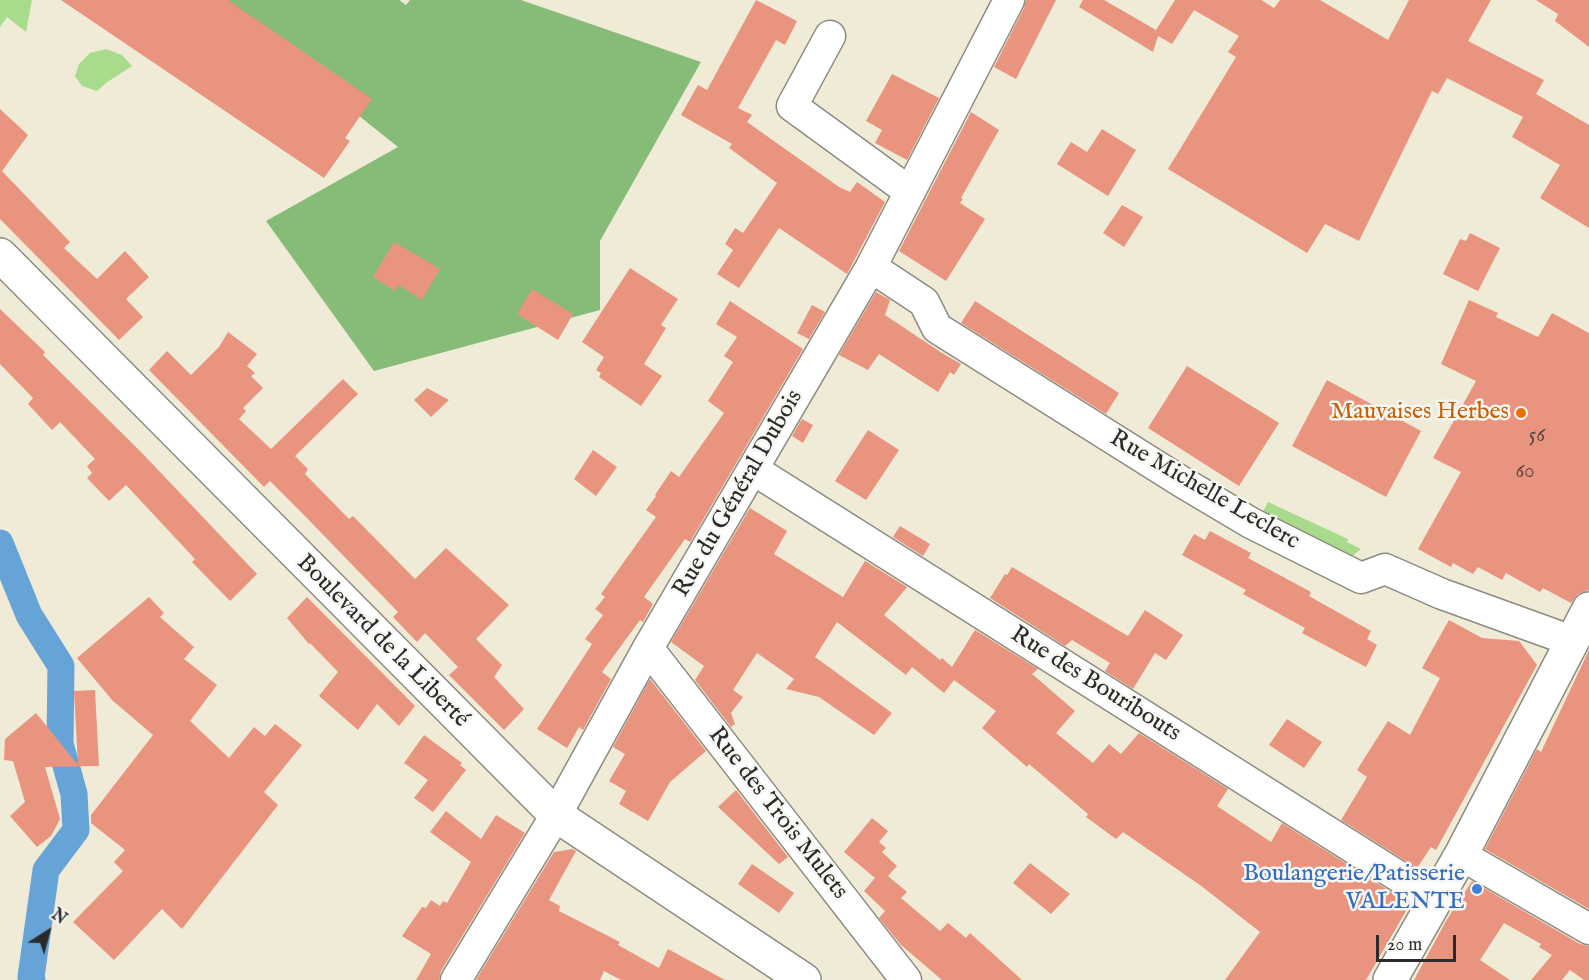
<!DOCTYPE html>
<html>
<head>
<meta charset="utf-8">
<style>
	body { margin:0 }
	#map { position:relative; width:1589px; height:980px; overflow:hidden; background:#efebd7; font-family:"IM FELL English",serif }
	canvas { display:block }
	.north { position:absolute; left:18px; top:902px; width:60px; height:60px; -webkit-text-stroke:4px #f6f6f2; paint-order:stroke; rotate:36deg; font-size:16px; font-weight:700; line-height:24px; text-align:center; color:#2b2b2b }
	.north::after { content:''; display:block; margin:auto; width:21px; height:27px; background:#2b2b2b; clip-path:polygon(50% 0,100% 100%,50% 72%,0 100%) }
	.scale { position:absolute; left:1376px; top:935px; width:80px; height:27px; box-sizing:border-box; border:3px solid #2b2b2b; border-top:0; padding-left:8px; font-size:18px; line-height:21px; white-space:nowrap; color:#2b2b2b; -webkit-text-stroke:4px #f6f6f2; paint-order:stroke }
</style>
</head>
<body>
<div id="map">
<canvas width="1589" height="980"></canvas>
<div class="north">N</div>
<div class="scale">20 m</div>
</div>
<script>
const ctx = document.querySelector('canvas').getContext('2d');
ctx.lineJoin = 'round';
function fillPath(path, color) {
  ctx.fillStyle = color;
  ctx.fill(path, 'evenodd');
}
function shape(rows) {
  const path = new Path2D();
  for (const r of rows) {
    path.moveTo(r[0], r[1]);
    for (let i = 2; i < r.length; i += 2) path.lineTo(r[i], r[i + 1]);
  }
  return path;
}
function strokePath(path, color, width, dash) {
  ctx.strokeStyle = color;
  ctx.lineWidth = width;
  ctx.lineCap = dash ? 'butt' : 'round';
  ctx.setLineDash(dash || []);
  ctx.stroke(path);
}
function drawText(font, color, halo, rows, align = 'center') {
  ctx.font = font + ' "IM FELL English",serif';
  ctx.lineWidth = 5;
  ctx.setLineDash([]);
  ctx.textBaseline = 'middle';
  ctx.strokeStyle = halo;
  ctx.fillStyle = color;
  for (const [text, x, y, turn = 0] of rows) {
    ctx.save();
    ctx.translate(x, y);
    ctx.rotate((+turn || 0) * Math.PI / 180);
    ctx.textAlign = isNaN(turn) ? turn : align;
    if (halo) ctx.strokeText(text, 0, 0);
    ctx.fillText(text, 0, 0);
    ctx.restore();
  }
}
fillPath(shape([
	[0,0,32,0,26,32,7,17,0,27],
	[106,49,122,55,132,66,106,83,97,91,82,86,75,76,79,64,90,53],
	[1268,502,1348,539,1347,542,1361,549,1349,559,1260,517]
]), '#a8dc8c');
fillPath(shape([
	[214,0,399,0,406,5,410,0,521,0,701,62,600,241,600,310,374,371,266,221,398,147]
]), '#86bc78');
strokePath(shape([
	[0,543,29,615,61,666,60,744,74,794,76,830,46,870,31,977,32,980]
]), '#66a4d8', 27);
fillPath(shape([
	[61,0,228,0,372,99,345,138,350,141,324,178],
	[756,0,797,21,785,45,776,40,738,108,752,115,747,122,839,187,850,192,857,182,885,202,847,274,779,228,739,288,717,274,733,250,725,244,735,228,743,233,777,183,729,148,732,144,681,115,698,85,707,90],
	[1026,0,1056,0,1016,79,994,67,1024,8],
	[1083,0,1104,0,1156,30,1175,0,1261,0,1274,8,1280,0,1320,0,1388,40,1409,0,1491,0,1468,41,1544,80,1536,94,1589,125,1589,228,1540,198,1560,165,1512,137,1523,117,1447,78,1438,94,1432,91,1359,241,1325,224,1307,253,1168,169,1236,57,1228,52,1239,36,1194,10,1172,44,1158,36,1153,52,1079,7],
	[1536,0,1589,0,1589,47,1555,21,1558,14],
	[892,74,939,98,907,160,875,143,882,130,866,121],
	[0,109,28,135,2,171,70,242,64,248,97,279,125,251,149,277,126,299,143,317,119,340,0,219],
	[971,112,999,130,961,198,963,199,960,203,985,219,946,281,899,251],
	[1102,129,1136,150,1108,196,1057,164,1071,142,1087,152],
	[1122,205,1143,217,1124,247,1103,233],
	[1470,233,1500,248,1478,291,1443,274,1460,239,1466,241],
	[394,242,440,269,422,300,399,285,395,291,373,277],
	[630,268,678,299,661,325,666,328,644,364,662,376,641,406,599,377,601,373,596,370,604,357,582,342],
	[532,289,573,314,558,340,517,314],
	[876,292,890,300,885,315,942,353,961,364,954,375,950,372,938,392,879,354,868,370,839,355],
	[1469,300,1498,313,1496,317,1538,337,1552,313,1589,333,1589,590,1578,594,1571,603,1543,588,1540,592,1506,573,1502,580,1478,567,1473,574,1453,563,1451,567,1418,549,1461,472,1433,458,1476,381,1441,364],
	[730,301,803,349,690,542,685,539,644,597,653,604,643,622,640,620,602,672,611,679,583,730,579,727,567,748,537,729,592,644,585,639,603,615,595,609,605,597,601,594,656,517,646,510,656,496,655,495,671,471,679,477,724,413,708,401,733,362,724,356,737,337,716,324],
	[975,301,1119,393,1106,414,961,323],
	[812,305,825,312,809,339,797,333],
	[0,309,45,352,43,355,142,453,257,574,230,601,192,562,195,559,126,485,109,501,87,478,92,473,87,466,95,459,60,422,52,430,28,404,33,398,0,364],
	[228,332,257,354,247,366,255,373,251,376,263,388,243,408,246,411,239,419,271,449,343,379,358,394,295,456,308,469,305,474,349,519,353,516,415,579,446,548,509,605,476,639,502,665,494,677,524,709,504,730,449,675,458,667,425,633,417,642,393,617,398,612,301,512,270,481,264,487,149,370,167,351,191,375,219,347],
	[1187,366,1279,423,1239,486,1148,428],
	[1327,380,1421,431,1386,497,1292,446],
	[427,388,449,400,431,417,414,400],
	[802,419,813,425,803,443,792,436],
	[868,430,899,450,866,500,835,481],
	[593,450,617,467,596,496,574,479],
	[750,508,787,531,774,554,843,597,865,561,907,587,884,615,940,660,942,658,952,667,975,630,1038,669,1032,674,1075,711,1056,733,1093,763,1109,744,1121,754,1139,733,1228,789,1217,806,1271,842,1282,823,1410,904,1366,980,1225,980,1260,932,1200,885,1123,832,1116,839,1086,817,1088,814,1029,764,1027,767,982,728,996,711,954,680,944,693,912,667,906,675,837,622,815,657,892,713,874,735,819,697,786,689,794,679,757,653,733,690,743,697,731,713,735,724,731,727,695,680,704,666,671,642],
	[900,526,930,544,923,556,893,537],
	[1210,531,1251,553,1248,558,1311,592,1309,596,1371,631,1367,639,1377,645,1366,667,1302,633,1305,628,1243,594,1246,590,1182,555,1194,534,1205,540],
	[1012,567,1128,636,1145,610,1183,635,1166,660,1155,653,1133,689,1105,671,1110,663,1072,640,1065,646,990,598,1005,574,1007,575],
	[149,597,164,613,160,617,194,647,184,659,217,685,190,721,229,758,254,727,265,736,275,724,302,745,264,792,278,805,182,929,162,909,114,960,73,922,123,871,114,862,125,850,91,823,91,815,153,735,112,700,77,658],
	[307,597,415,706,399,726,377,704,358,730,319,696,338,672,310,643,309,644,287,618],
	[1449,620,1482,638,1519,641,1537,665,1436,850,1431,847,1417,868,1341,820,1367,777,1357,770,1388,721,1410,735,1440,678,1422,668],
	[1589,650,1589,909,1485,849,1537,749,1541,752],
	[650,679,706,751,670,782,648,821,619,804,626,791,609,781,625,754,613,747],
	[95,690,99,766,45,767,60,819,51,836,37,847,10,816,25,802,13,761,4,760,5,739,36,713,78,765,74,691],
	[1287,719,1322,742,1304,768,1269,745],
	[424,735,462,763,460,765,466,770,433,812,414,798,428,780,404,763],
	[736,790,788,857,779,864,718,807],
	[446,811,481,839,496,815,525,833,441,971,439,980,416,980,431,954,402,936,422,907,426,908,431,900,440,906,443,901,447,903,471,862,430,832],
	[872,818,888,831,879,842,886,848,882,852,897,866,888,876,907,892,901,898,940,931,948,923,966,938,970,933,1022,980,942,980,901,945,879,918,885,911,864,891,875,878,844,852],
	[573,849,576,851,549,900,560,906,559,911,620,942,618,945,659,968,668,949,725,980,621,980,604,971,600,980,476,980,554,852],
	[1030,863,1070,894,1051,914,1013,883],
	[752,864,794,893,779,913,738,884],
	[1472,881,1580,944,1589,946,1589,980,1584,980,1570,970,1562,980,1531,980,1552,955,1539,947,1541,944,1504,923,1480,960,1510,980,1414,980,1446,921]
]), '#e8947e');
const minor = shape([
	[830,36,792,106,910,192],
	[871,267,924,302,937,328,1182,482,1251,523,1361,578,1385,569,1442,594,1572,641],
	[754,470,1436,900],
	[648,648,906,980],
	[1461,855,1589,929],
	[456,980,556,815,648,648,871,267,1009,0]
]);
const tertiary = shape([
	[0,255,556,815,804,980]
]);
const secondary = shape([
	[1390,980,1461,855,1589,609]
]);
strokePath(minor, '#8d8b81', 33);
strokePath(tertiary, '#8d8b81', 36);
strokePath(secondary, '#8d8b81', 36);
strokePath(minor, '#fff', 30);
strokePath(tertiary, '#fff', 33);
strokePath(secondary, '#fff', 33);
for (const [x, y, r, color] of [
	[1521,413,6,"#e8710a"],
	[1477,889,6,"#3f7fe0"]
]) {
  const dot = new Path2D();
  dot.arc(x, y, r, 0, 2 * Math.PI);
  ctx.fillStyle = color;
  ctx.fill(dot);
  strokePath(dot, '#f6f6f2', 2);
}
drawText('21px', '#5a4540', null, [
	["56",1537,437],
	["60",1525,473]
]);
drawText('24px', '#c56008', '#f6f6f2', [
	["Mauvaises Herbes",1509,413]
], 'right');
drawText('24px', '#2b2b2b', '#f6f6f2', [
	["Rue Michelle Leclerc",1204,491,30],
	["Rue du Général Dubois",739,494,-60],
	["Boulevard de la Liberté",382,642,45],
	["Rue des Bouribouts",1095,685,32],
	["Rue des Trois Mulets",777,814,52]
]);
drawText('24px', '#366cbe', '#f6f6f2', [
	["Boulangerie/Patisserie",1465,875],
	["VALENTE",1465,903]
], 'right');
</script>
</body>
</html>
